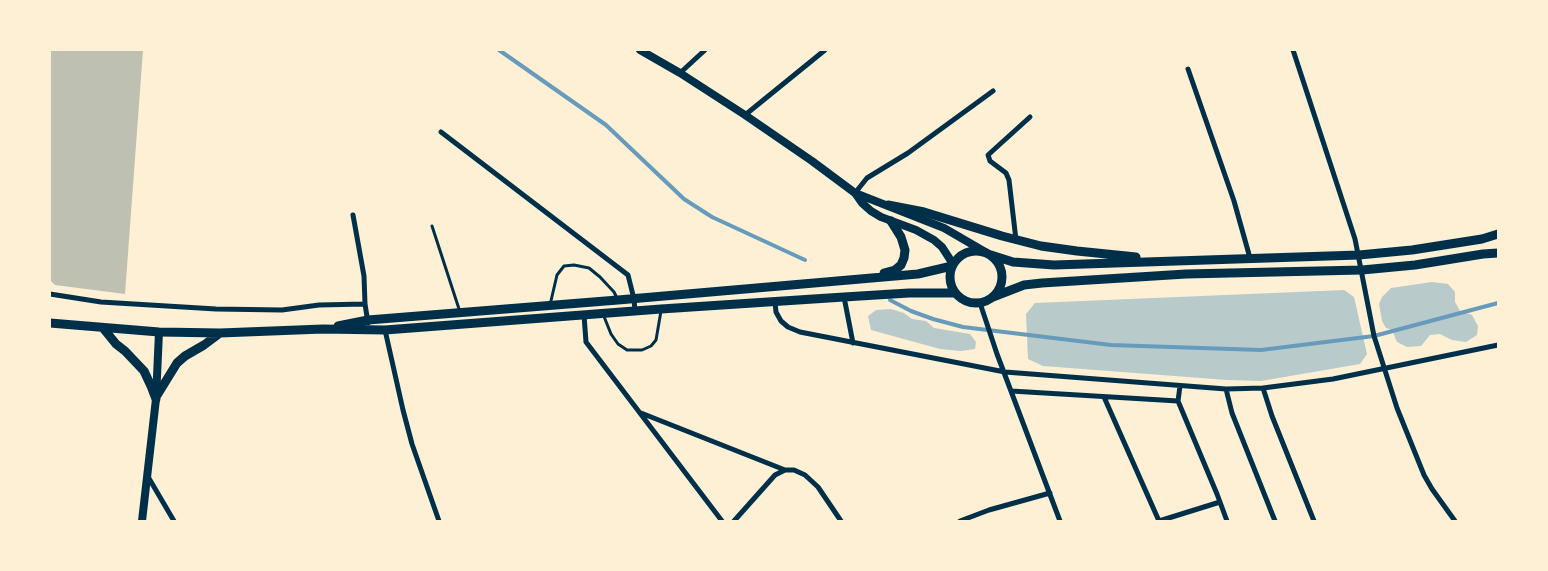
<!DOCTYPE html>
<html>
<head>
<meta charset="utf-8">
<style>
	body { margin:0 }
	#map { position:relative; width:1548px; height:571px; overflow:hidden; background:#fdf0d5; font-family:Montserrat,sans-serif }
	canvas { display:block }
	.frame { position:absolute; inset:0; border:51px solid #fdf0d5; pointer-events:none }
</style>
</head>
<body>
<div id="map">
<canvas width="1548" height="571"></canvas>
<div class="frame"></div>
</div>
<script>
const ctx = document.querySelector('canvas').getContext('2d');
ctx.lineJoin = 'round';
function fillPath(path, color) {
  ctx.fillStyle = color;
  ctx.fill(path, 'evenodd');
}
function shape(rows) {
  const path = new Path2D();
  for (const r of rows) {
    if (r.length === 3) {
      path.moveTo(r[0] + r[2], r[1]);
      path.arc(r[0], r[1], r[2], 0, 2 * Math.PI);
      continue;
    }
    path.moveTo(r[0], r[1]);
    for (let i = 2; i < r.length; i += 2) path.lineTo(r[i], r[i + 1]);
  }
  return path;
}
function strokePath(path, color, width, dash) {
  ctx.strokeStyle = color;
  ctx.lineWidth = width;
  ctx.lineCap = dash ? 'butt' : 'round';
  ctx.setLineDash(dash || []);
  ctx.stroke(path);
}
fillPath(shape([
	[1432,282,1448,284,1455,292,1455,302,1460,311,1472,315,1478,326,1477,335,1466,342,1452,340,1440,334,1430,335,1421,346,1407,347,1397,342,1392,330,1386,328,1382,321,1379,304,1382,297,1391,288],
	[1344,290,1354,297,1367,354,1360,364,1261,381,1227,380,1043,366,1028,359,1026,314,1035,303],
	[891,309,904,313,912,319,926,321,934,328,970,334,976,342,975,349,961,351,940,349,871,330,868,316,876,310]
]), '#b9caca');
strokePath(shape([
	[499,50,606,125,684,199,712,217,805,260],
	[890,300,911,311,933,319,963,327,1111,345,1261,350,1374,336,1498,303]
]), '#669bbc', 4);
fillPath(shape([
	[50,50,143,50,125,294,55,285,50,280]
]), '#bec0b2');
strokePath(shape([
	[432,226,460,312],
	[550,305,557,275,564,266,574,265,589,268,600,277,614,292,617,298],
	[603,314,611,334,618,344,627,350,642,350,651,346,656,340,661,311]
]), '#003049', 3);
strokePath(shape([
	[1293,50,1355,239,1374,336,1397,408,1424,475,1432,489,1455,521],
	[1188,69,1234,201,1250,258],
	[680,73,705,50],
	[745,115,825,50],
	[441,132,628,275,634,299,635,311],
	[855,193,867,178,908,153,993,91],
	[353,215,364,276,365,304],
	[1016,240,1009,180,1006,173,990,161,988,155,1030,117],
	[50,294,101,302,216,309,282,310,319,305,365,304,368,323],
	[844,297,853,343],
	[775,302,776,312,781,321,788,327,800,332,1005,372,1226,389,1263,388],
	[980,303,997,354,1060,521],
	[584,315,586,342,722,521],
	[385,330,403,410,412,444,439,521],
	[1226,389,1232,413,1275,521],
	[1011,391,1178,401,1217,494,1227,521],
	[1104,397,1159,521],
	[1178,401,1180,386],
	[641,413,785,470],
	[147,475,174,521],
	[734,521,775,475,785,470,794,470,805,475,818,487,841,521],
	[960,521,989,510,1050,493],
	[1159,521,1220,502],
	[1314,521,1272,416,1263,388,1333,379,1498,345]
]), '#003049', 5);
strokePath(shape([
	[640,50,680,73,745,115,812,161,855,193,944,228,987,253],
	[855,193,862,203,871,211,881,217,916,230,934,240,942,247,953,264],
	[142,521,156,399,159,332]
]), '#003049', 8);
strokePath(shape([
	[888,205,924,212,1002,236,1041,246,1077,251,1136,257],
	[976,277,26],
	[991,255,1013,262,1054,265,1359,255,1412,250,1482,239,1498,234],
	[884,273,895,270,901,265,904,258,905,250,901,237,891,221],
	[993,297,1024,285,1042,283,1186,274,1362,270,1415,265,1483,254,1498,253],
	[50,323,159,332,220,333,323,329,385,330,661,309,844,297,909,293,955,293],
	[338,326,368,320,618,300,918,274,952,266],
	[103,328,116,344,125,351,144,371,151,386,156,399],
	[156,397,177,363,185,356,204,345,220,333]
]), '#003049', 9);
</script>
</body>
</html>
